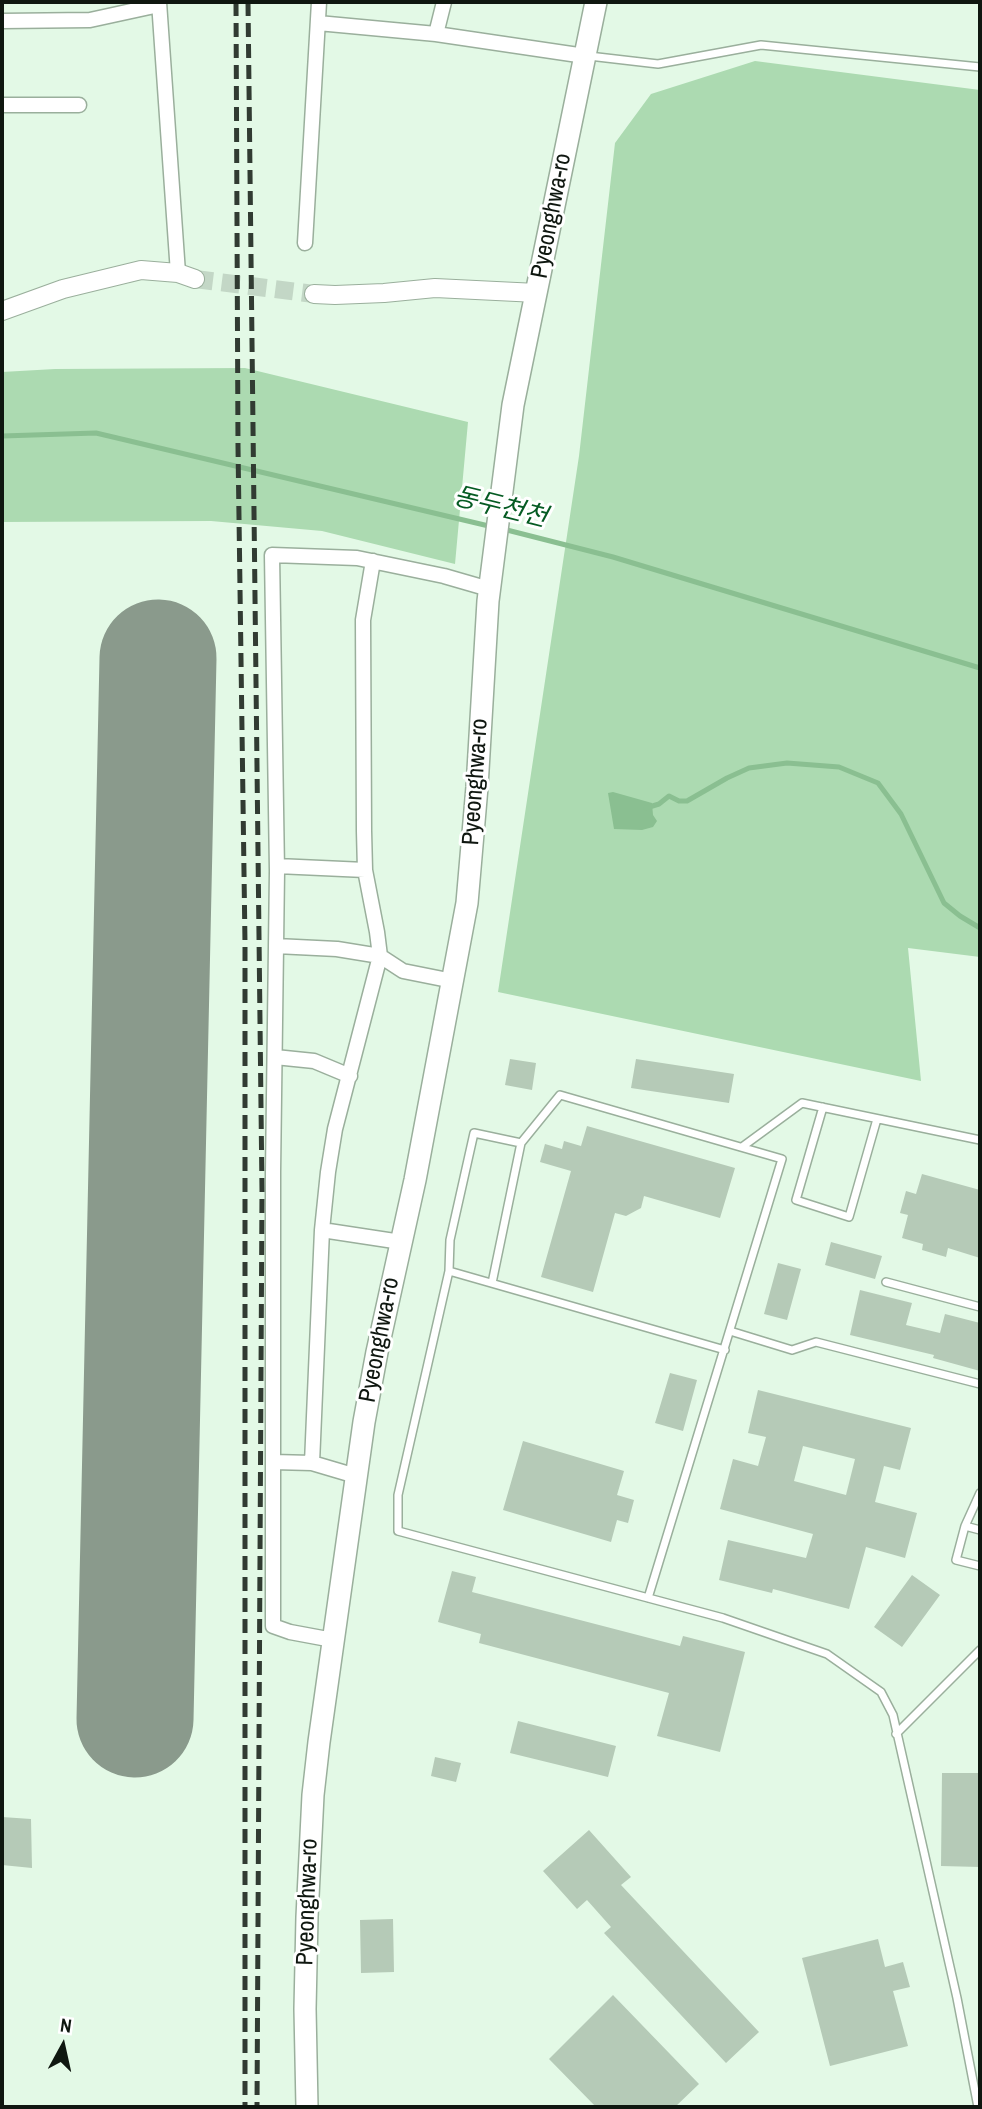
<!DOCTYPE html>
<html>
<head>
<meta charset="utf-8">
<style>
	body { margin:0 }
	#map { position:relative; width:982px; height:2109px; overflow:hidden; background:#e3f9e6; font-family:"Archivo Narrow",sans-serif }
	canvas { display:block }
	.frame { position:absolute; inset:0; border:4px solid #0f1710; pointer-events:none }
	.north { position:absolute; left:28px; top:2011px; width:70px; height:70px; -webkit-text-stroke:5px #fff; paint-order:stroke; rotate:8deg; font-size:19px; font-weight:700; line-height:28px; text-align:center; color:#0f1710 }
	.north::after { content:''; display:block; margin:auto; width:24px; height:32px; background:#0f1710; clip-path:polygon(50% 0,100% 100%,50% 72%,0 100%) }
</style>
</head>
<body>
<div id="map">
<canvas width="982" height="2109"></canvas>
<div class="frame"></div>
<div class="north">N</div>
</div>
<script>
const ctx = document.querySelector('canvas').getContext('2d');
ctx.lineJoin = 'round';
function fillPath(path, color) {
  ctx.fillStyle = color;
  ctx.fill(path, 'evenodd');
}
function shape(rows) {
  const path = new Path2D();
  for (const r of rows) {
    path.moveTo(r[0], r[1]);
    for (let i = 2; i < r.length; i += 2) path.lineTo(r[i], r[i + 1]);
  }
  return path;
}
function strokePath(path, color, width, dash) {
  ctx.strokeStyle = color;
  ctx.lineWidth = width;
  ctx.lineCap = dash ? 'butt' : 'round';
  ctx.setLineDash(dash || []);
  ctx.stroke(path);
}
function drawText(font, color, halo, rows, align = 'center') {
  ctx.font = font + ' "Archivo Narrow","Noto Sans KR",sans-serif';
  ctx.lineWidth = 6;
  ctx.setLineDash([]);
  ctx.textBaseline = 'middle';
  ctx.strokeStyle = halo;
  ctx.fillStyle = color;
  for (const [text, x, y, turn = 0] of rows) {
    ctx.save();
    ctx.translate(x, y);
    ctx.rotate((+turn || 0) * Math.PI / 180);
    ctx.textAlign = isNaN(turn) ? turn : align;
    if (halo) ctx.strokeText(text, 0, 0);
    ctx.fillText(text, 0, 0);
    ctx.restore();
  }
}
fillPath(shape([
	[755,61,980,90,980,957,908,948,921,1081,498,992,579,456,615,143,651,94],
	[245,368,468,422,455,564,322,531,211,521,2,522,2,372,55,369]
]), '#acdab1');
fillPath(shape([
	[613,792,652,803,653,815,657,821,653,827,642,830,614,829,608,793]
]), '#8abf91');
strokePath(shape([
	[2,436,96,433,493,527],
	[503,529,613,557,980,668],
	[646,808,659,804,669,796,679,801,687,801,727,778,749,768,787,763,839,767,878,783,901,814,944,903,960,916,980,928]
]), '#8abf91', 5);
strokePath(shape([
	[135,1719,158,658]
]), '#8a9a8c', 117);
fillPath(shape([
	[510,1059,536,1063,532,1090,505,1085],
	[636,1059,734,1074,729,1103,631,1088],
	[587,1126,735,1168,720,1218,644,1196,641,1208,626,1216,615,1213,593,1292,541,1277,571,1171,540,1162,545,1144,562,1149,564,1141,581,1146],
	[922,1174,980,1190,980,1258,948,1248,946,1257,922,1250,923,1244,902,1238,908,1215,900,1213,906,1191,916,1194],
	[831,1242,882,1256,875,1279,825,1265],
	[778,1263,801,1269,787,1320,764,1314],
	[860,1290,912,1303,906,1325,940,1333,945,1314,980,1323,980,1371,933,1358,934,1355,850,1335],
	[670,1373,697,1380,683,1431,655,1423],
	[758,1390,911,1428,900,1470,884,1466,875,1502,917,1513,905,1558,866,1547,849,1609,773,1589,772,1593,719,1580,728,1540,806,1558,813,1534,720,1509,733,1459,758,1466,766,1437,748,1433],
	[803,1446,855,1459,846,1495,794,1481],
	[523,1441,624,1471,617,1495,634,1500,628,1523,617,1520,611,1542,503,1510],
	[452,1571,476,1577,472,1592,680,1646,683,1636,745,1652,720,1752,657,1736,669,1693,479,1643,481,1634,438,1622],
	[912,1575,940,1595,902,1647,874,1627],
	[518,1721,616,1746,608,1777,510,1753],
	[435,1757,461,1763,456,1782,431,1776],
	[942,1773,980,1773,980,1867,941,1866],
	[2,1817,31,1819,32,1868,2,1865],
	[589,1830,631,1877,621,1885,759,2032,726,2063,604,1933,611,1927,587,1900,577,1909,543,1871],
	[393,1919,394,1972,361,1973,360,1920],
	[878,1939,885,1967,903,1962,910,1987,893,1991,908,2046,830,2066,802,1958],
	[613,1995,699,2084,675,2107,596,2107,549,2059]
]), '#b5cab7');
strokePath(shape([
	[195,279,314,294]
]), '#c3d7c6', 18, [18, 9]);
const service = shape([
	[589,56,658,64,761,45,980,67],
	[823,1107,796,1200,849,1217,877,1119],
	[521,1143,560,1095,782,1159,648,1598],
	[742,1147,802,1103,980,1140],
	[449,1271,725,1350],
	[886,1282,980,1307],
	[492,1283,521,1143,474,1133,450,1240,449,1271,398,1495,398,1531,723,1618,827,1654,881,1692,893,1715,957,1998,978,2107],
	[730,1331,792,1350,816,1342,980,1384],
	[965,1526,980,1493],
	[980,1530,965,1526,956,1560,980,1566],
	[896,1734,980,1650]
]);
const minor = shape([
	[159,2,178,273],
	[2,21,90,20,159,5],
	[318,23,436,34,585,56],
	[436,34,444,2],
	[2,105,79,105],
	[305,243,319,2],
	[277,866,365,870],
	[276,946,337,949,380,956,403,971,453,981],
	[275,1057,314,1061,350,1076],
	[322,1230,401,1242],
	[273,1462,312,1463,356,1476],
	[312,1463,322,1230,328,1172,335,1129,380,956,377,932,365,870,364,831,363,620,373,561],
	[333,1640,290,1632,273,1626,273,1172,277,871,272,555,357,558,444,576,489,589]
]);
const tertiary = shape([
	[314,294,335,295,384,293,435,288,537,293],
	[2,311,63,289,141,270,178,273,195,279]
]);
const secondary = shape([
	[307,2107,305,2009,307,1917,313,1795,319,1742,364,1422,377,1352,415,1180,467,903,477,787,488,601,513,405,596,2]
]);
strokePath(service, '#9aaf9c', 10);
strokePath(minor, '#9aaf9c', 17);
strokePath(tertiary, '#9aaf9c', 20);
strokePath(secondary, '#9aaf9c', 24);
strokePath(service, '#fff', 7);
strokePath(minor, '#fff', 14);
strokePath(tertiary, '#fff', 18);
strokePath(secondary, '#fff', 21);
strokePath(shape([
	[236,2,238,446,245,943,245,2107],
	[248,2,262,1191,257,2107]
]), '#313b32', 5, [14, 7]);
drawText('24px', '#0f1710', '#fff', [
	["Pyeonghwa-ro",552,216,-79],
	["Pyeonghwa-ro",476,782,-86],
	["Pyeonghwa-ro",380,1340,-79],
	["Pyeonghwa-ro",308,1902,-88]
]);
drawText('italic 26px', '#055b23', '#fff', [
	["동두천천",500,508,14]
]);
</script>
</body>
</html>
